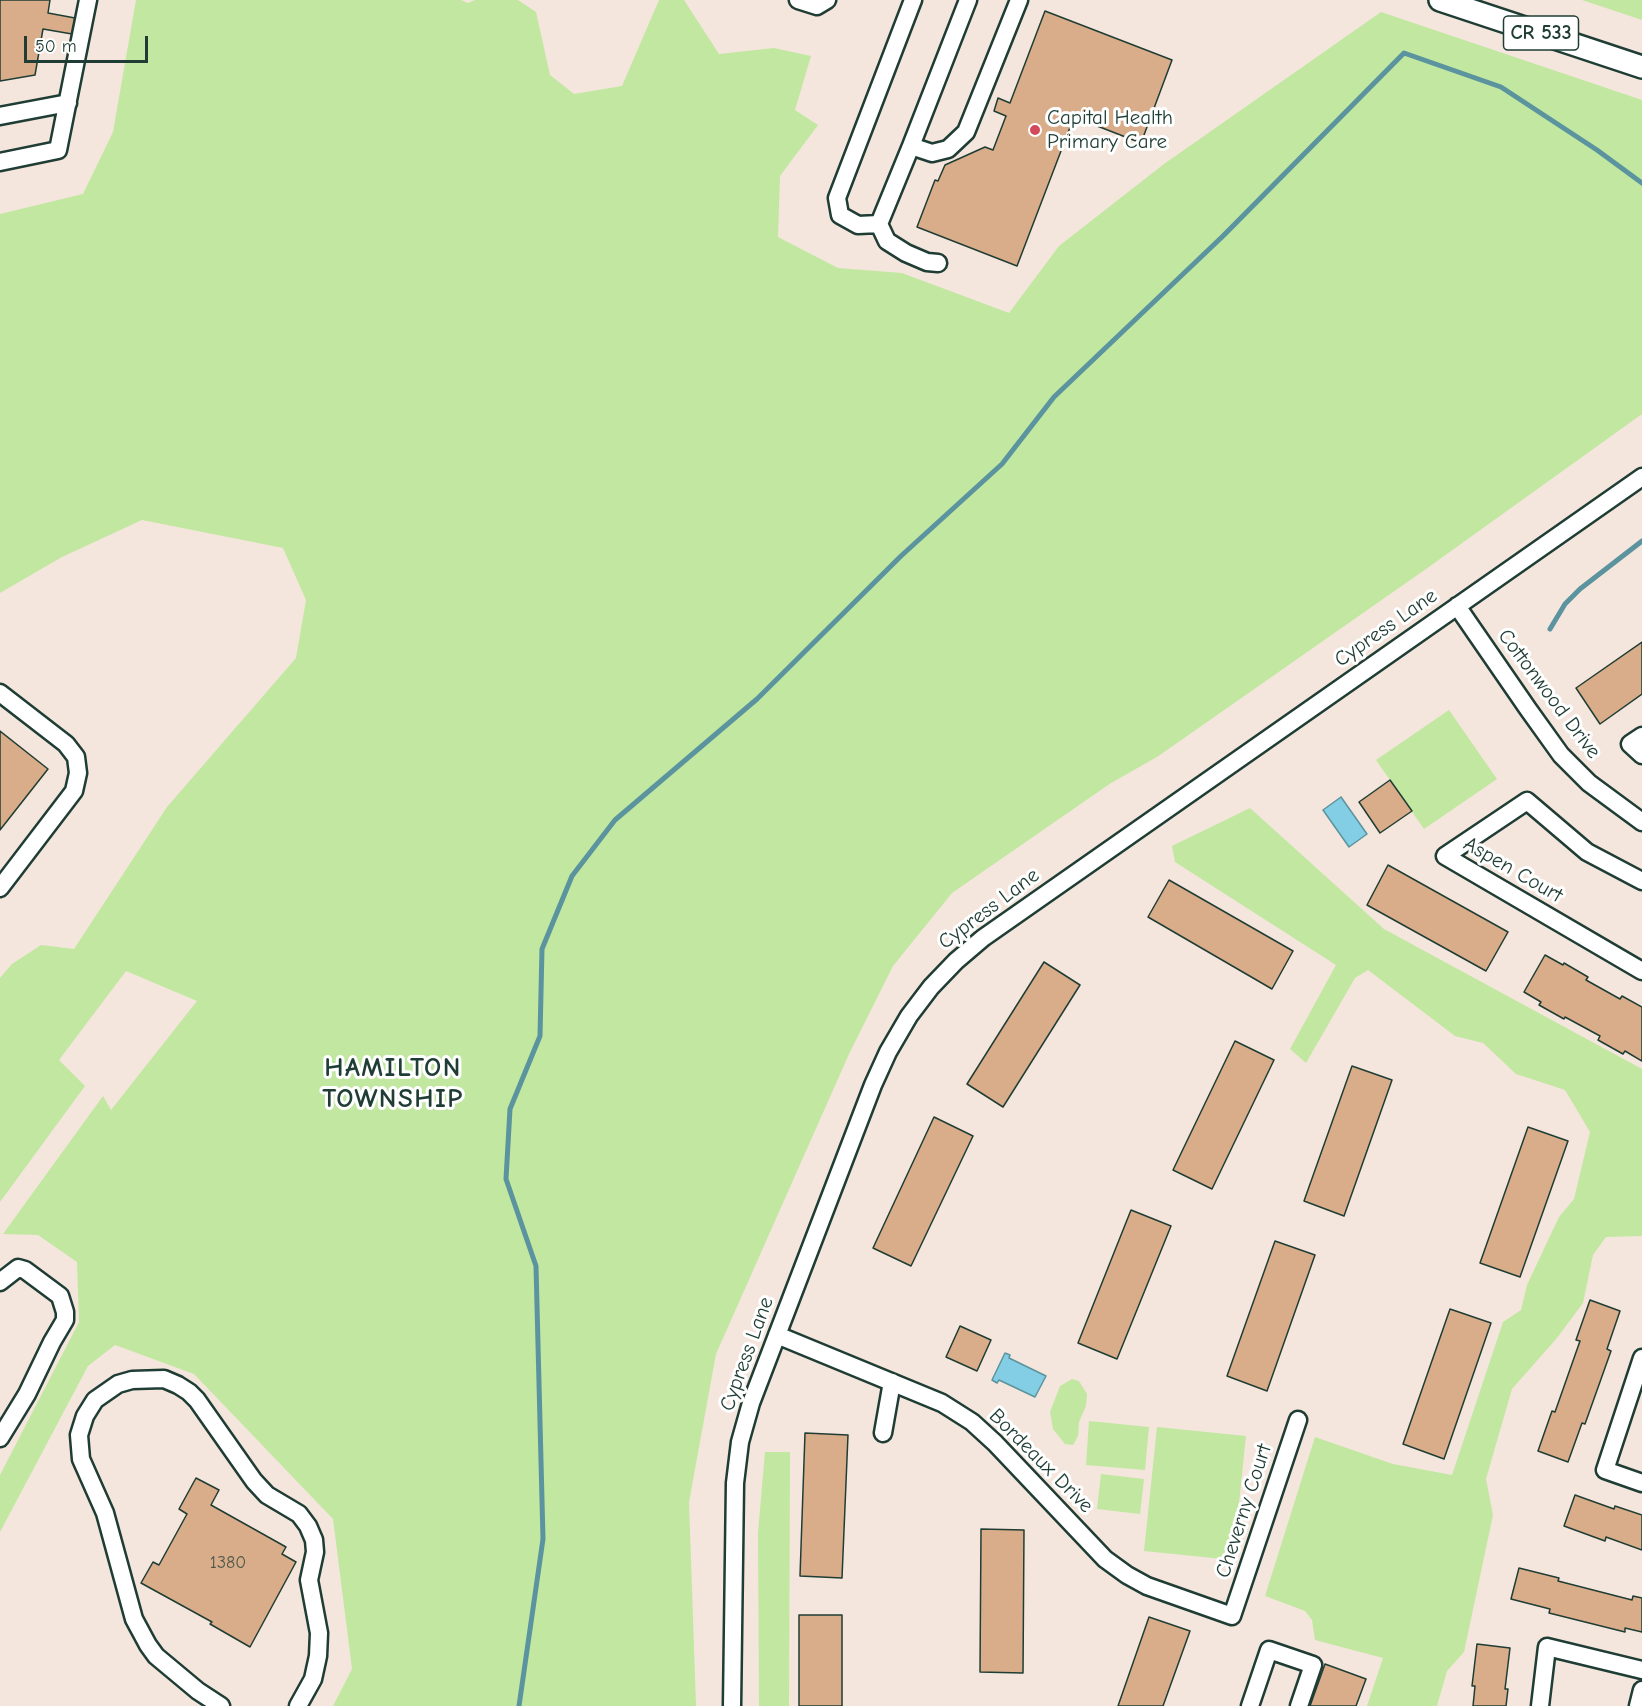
<!DOCTYPE html>
<html>
<head>
<meta charset="utf-8">
<style>
	body { margin:0 }
	#map { position:relative; width:1642px; height:1706px; overflow:hidden; background:#f4e6dc; font-family:"Comic Neue",sans-serif }
	canvas { display:block }
	.scale { position:absolute; left:24px; top:36px; width:124px; height:27px; box-sizing:border-box; border:3px solid #1f3d34; border-top:0; padding-left:8px; font-size:18px; line-height:21px; white-space:nowrap; color:#1f3d34; -webkit-text-stroke:4px #fff; paint-order:stroke }
</style>
</head>
<body>
<div id="map">
<canvas width="1642" height="1706"></canvas>
<div class="scale">50 m</div>
</div>
<script>
const ctx = document.querySelector('canvas').getContext('2d');
ctx.lineJoin = 'round';
function fillPath(path, color) {
  ctx.fillStyle = color;
  ctx.fill(path, 'evenodd');
}
function shape(rows) {
  const path = new Path2D();
  for (const r of rows) {
    path.moveTo(r[0], r[1]);
    for (let i = 2; i < r.length; i += 2) path.lineTo(r[i], r[i + 1]);
  }
  return path;
}
function strokePath(path, color, width, dash) {
  ctx.strokeStyle = color;
  ctx.lineWidth = width;
  ctx.lineCap = dash ? 'butt' : 'round';
  ctx.setLineDash(dash || []);
  ctx.stroke(path);
}
function drawText(font, color, halo, rows, align = 'center') {
  ctx.font = font + ' "Comic Neue",sans-serif';
  ctx.lineWidth = 6;
  ctx.setLineDash([]);
  ctx.textBaseline = 'middle';
  ctx.strokeStyle = halo;
  ctx.fillStyle = color;
  for (const [text, x, y, turn = 0] of rows) {
    ctx.save();
    ctx.translate(x, y);
    ctx.rotate((+turn || 0) * Math.PI / 180);
    ctx.textAlign = isNaN(turn) ? turn : align;
    if (halo) ctx.strokeText(text, 0, 0);
    ctx.fillText(text, 0, 0);
    ctx.restore();
  }
}
fillPath(shape([
	[136,0,461,0,468,3,475,0,518,0,536,12,550,75,574,94,622,86,659,0,684,0,719,54,774,48,811,56,795,110,818,125,780,176,778,237,838,268,902,273,1009,313,1059,246,1164,164,1381,12,1642,100,1642,414,1426,569,1157,757,1111,783,952,893,893,966,849,1054,716,1354,689,1502,696,1706,333,1706,352,1669,333,1519,194,1374,115,1345,88,1366,0,1532,0,1475,79,1322,77,1262,38,1235,3,1234,103,1096,111,1110,197,1001,126,971,59,1060,85,1086,0,1202,0,978,12,964,41,945,74,949,167,807,296,658,306,600,283,548,142,520,62,557,0,593,0,214,83,194,113,132],
	[1582,0,1642,0,1642,20],
	[1449,710,1497,779,1424,829,1376,760],
	[1250,808,1384,929,1642,1069,1642,1236,1606,1237,1593,1255,1583,1303,1557,1338,1512,1389,1486,1479,1493,1515,1464,1652,1447,1671,1437,1706,1367,1706,1383,1658,1315,1640,1312,1620,1305,1611,1265,1596,1315,1437,1393,1464,1452,1475,1503,1322,1521,1310,1527,1285,1559,1217,1574,1199,1590,1132,1565,1090,1516,1074,1483,1043,1455,1036,1368,970,1355,978,1306,1063,1290,1049,1336,965,1175,862,1172,846],
	[1072,1379,1079,1381,1087,1394,1086,1406,1079,1422,1078,1436,1073,1445,1065,1444,1053,1429,1050,1412,1060,1386],
	[1089,1421,1149,1427,1145,1470,1086,1465],
	[1157,1427,1246,1436,1233,1560,1144,1551],
	[765,1452,790,1452,789,1706,759,1706,758,1533],
	[1101,1474,1144,1479,1140,1514,1097,1509]
]), '#c1e7a1');
const water = shape([
	[1341,797,1367,834,1349,847,1323,810,1341,797],
	[1005,1353,1010,1355,1009,1358,1046,1376,1035,1397,999,1380,997,1383,992,1380,1005,1353]
]);
fillPath(water, '#83cee4');
strokePath(water, '#5b949e', 1.5);
strokePath(shape([
	[1550,629,1565,604,1580,589,1642,541],
	[519,1706,543,1539,536,1266,506,1179,510,1109,540,1036,542,949,572,876,615,820,757,699,901,556,1002,464,1054,397,1223,236,1404,53,1501,87,1597,150,1642,183]
]), '#5b949e', 5);
const building = shape([
	[0,0,50,0,48,13,75,18,72,34,43,29,35,75,0,81,0,0],
	[1045,11,1172,60,1141,143,1074,117,1017,266,917,227,935,180,938,181,945,165,985,147,993,150,1006,116,994,111,998,98,1010,103,1045,11],
	[1642,642,1642,694,1600,724,1576,688,1642,642],
	[0,731,48,769,0,830,0,731],
	[1390,780,1412,811,1380,833,1359,802,1390,780],
	[1388,865,1508,932,1486,971,1367,905,1388,865],
	[1169,880,1293,951,1272,989,1148,917,1169,880],
	[1545,955,1563,965,1564,963,1588,977,1586,980,1620,999,1622,996,1642,1007,1642,1061,1625,1051,1623,1054,1598,1040,1600,1036,1565,1017,1564,1019,1539,1005,1541,1002,1524,992,1545,955],
	[1044,962,1080,985,1003,1107,967,1084,1044,962],
	[1235,1041,1274,1060,1212,1189,1173,1170,1235,1041],
	[1352,1066,1392,1080,1344,1216,1304,1201,1352,1066],
	[934,1117,973,1136,911,1266,873,1248,934,1117],
	[1528,1127,1568,1141,1520,1277,1480,1263,1528,1127],
	[1131,1210,1171,1226,1117,1359,1078,1343,1131,1210],
	[1275,1241,1315,1255,1267,1391,1227,1376,1275,1241],
	[1590,1300,1620,1311,1607,1349,1611,1351,1585,1424,1582,1423,1568,1462,1538,1451,1552,1411,1555,1412,1580,1341,1576,1340,1590,1300],
	[1450,1309,1491,1323,1444,1459,1403,1444,1450,1309],
	[960,1326,991,1340,977,1371,946,1357,960,1326],
	[805,1433,848,1435,842,1578,800,1576,805,1433],
	[196,1478,219,1490,211,1505,286,1547,282,1554,296,1562,250,1647,210,1624,212,1622,141,1583,153,1562,159,1565,187,1514,179,1509,196,1478],
	[1575,1495,1614,1509,1615,1506,1642,1515,1642,1550,1606,1537,1605,1541,1564,1526,1575,1495],
	[981,1529,1024,1530,1023,1673,980,1672,981,1529],
	[1519,1568,1559,1578,1558,1581,1632,1600,1633,1596,1642,1598,1642,1632,1625,1628,1625,1632,1549,1613,1550,1609,1511,1599,1519,1568],
	[799,1615,842,1615,842,1706,799,1706,799,1615],
	[1149,1617,1190,1631,1163,1706,1118,1706,1149,1617],
	[1477,1644,1510,1648,1505,1689,1508,1689,1506,1706,1473,1706,1475,1686,1472,1686,1477,1644],
	[1325,1664,1366,1679,1356,1706,1310,1706,1325,1664]
]);
fillPath(building, '#d9ac8a');
strokePath(building, '#1f3d34', 1.5);
const minor = shape([
	[798,0,817,6,827,0],
	[913,0,837,198,840,215,858,225,879,224,887,241,906,253,927,262,938,263],
	[0,116,68,103],
	[911,146,932,153,948,149,966,132,1019,0],
	[0,162,58,150,88,0],
	[879,224,911,146,968,0],
	[1457,606,1528,709,1561,755,1589,783,1642,822],
	[0,693,66,744,76,757,78,773,74,791,0,888],
	[1642,736,1630,744,1642,755],
	[1642,881,1587,852,1527,801,1445,856,1642,971],
	[0,1282,18,1268,25,1270,60,1296,65,1312,65,1320,52,1342,27,1394,0,1438],
	[777,1335,942,1403,972,1422,995,1443,1105,1559,1127,1575,1147,1586,1232,1616,1298,1420],
	[1642,1358,1605,1470,1642,1483],
	[883,1433,892,1382],
	[221,1706,198,1691,156,1656,148,1645,134,1619,105,1513,81,1459,79,1435,85,1416,95,1400,118,1384,132,1380,164,1379,178,1385,189,1392,197,1400,254,1481,267,1495,299,1514,308,1526,314,1540,315,1552,309,1580,319,1633,318,1656,313,1679,298,1706],
	[732,1706,735,1483,740,1442,751,1403,873,1085,888,1052,909,1016,931,987,956,961,983,938,1642,477],
	[1250,1706,1269,1650,1313,1665,1299,1706],
	[1540,1706,1547,1647,1642,1670],
	[1638,1706,1642,1690]
]);
const major = shape([
	[1440,0,1642,67]
]);
strokePath(minor, '#1f3d34', 21);
strokePath(major, '#1f3d34', 26);
strokePath(minor, '#fff', 16);
strokePath(major, '#fff', 21);
for (const [x, y, r, color] of [
	[1035,130,6,"#d1495b"]
]) {
  const dot = new Path2D();
  dot.arc(x, y, r, 0, 2 * Math.PI);
  ctx.fillStyle = color;
  ctx.fill(dot);
  strokePath(dot, '#fff', 2);
}
drawText('18px', '#4e594a', null, [
	["1380",228,1563]
]);
for (const [x, y, w] of [
	[1541,33,75]
]) {
  const box = new Path2D();
  box.roundRect(x - w / 2, y - 17, w, 34, 4.5);
  ctx.fillStyle = '#fff';
  ctx.fill(box);
  strokePath(box, '#1f3d34', 1.5);
}
drawText('bold 20px', '#1f3d34', null, [
	["CR 533",1541,33]
]);
drawText('21px', '#1f3d34', '#fff', [
	["Capital Health",1047,118],
	["Primary Care",1047,142]
], 'left');
drawText('21px', '#1f3d34', '#fff', [
	["Cypress Lane",1386,628,-35],
	["Cottonwood Drive",1549,694,53],
	["Aspen Court",1513,870,30],
	["Cypress Lane",989,909,-37],
	["Cypress Lane",747,1354,-70],
	["Bordeaux Drive",1041,1461,45],
	["Cheverny Court",1244,1511,-72]
]);
ctx.letterSpacing = '1.5px';
drawText('bold 27px', '#1f3d34', '#fff', [
	["HAMILTON",393,1068],
	["TOWNSHIP",393,1099]
]);
ctx.letterSpacing = '0px';
</script>
</body>
</html>
